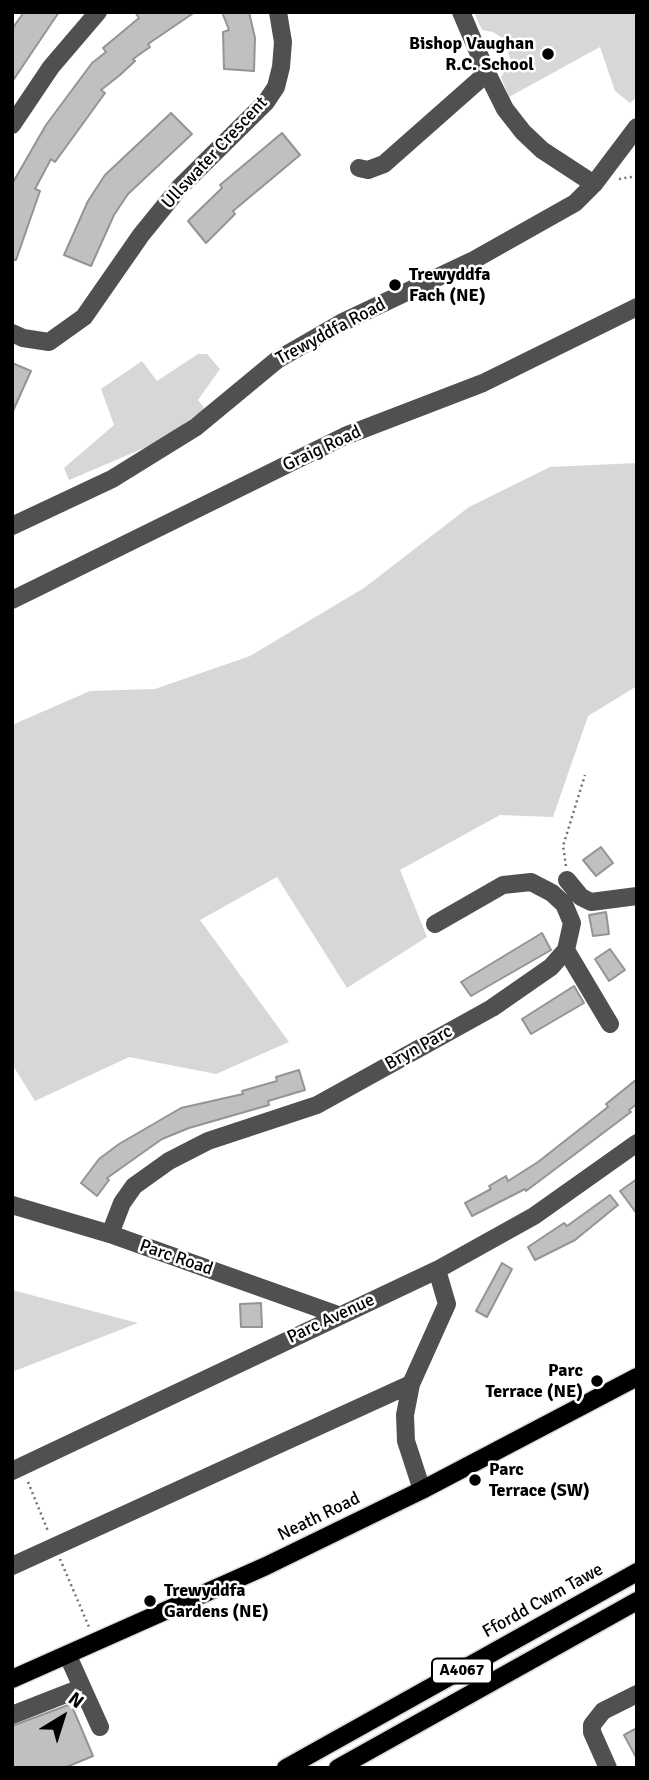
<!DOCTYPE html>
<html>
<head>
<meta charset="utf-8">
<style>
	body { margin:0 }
	#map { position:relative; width:649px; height:1780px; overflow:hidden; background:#fff; font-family:Signika,sans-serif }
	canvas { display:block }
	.frame { position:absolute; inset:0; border:14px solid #000; pointer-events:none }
	.north { position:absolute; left:28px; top:1682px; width:70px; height:70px; -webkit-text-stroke:5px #fff; paint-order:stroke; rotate:38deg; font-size:19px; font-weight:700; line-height:28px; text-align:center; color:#000 }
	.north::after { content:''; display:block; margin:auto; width:24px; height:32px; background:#000; clip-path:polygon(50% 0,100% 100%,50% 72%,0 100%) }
</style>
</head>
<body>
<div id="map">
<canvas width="649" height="1780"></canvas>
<div class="frame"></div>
<div class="north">N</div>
</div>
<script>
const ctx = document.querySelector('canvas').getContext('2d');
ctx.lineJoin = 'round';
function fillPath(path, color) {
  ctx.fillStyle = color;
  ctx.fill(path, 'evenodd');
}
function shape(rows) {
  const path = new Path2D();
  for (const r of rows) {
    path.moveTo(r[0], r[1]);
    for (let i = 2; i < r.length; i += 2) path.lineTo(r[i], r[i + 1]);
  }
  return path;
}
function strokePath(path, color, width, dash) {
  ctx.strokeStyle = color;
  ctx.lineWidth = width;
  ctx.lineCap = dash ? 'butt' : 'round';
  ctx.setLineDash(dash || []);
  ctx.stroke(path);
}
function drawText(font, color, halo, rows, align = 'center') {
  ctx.font = font + ' Signika,sans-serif';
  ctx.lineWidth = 5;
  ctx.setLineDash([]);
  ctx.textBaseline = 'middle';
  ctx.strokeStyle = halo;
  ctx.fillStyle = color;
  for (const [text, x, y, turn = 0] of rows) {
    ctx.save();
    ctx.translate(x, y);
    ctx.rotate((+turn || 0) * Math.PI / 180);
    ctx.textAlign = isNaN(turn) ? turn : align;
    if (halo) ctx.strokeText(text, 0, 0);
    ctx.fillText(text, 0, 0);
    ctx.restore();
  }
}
fillPath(shape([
	[474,12,637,12,637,97,630,103,615,91,600,47,509,97,501,77,511,60,502,38,493,32,482,30],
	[198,354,207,354,220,369,198,400,205,409,156,443,69,480,64,468,114,425,101,389,142,361,157,381],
	[637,463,637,686,588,716,553,817,500,815,400,870,427,937,347,988,277,877,200,920,289,1042,216,1074,129,1057,35,1101,12,1064,12,725,90,691,155,689,250,656,364,588,469,507,550,467],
	[12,1290,138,1323,12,1372]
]), '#d7d7d7');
const building = shape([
	[24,12,59,12,12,82,12,29,24,12],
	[135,12,195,12,148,44,150,47,133,59,135,61,120,75,101,90,105,93,55,162,51,159,35,189,40,191,16,260,12,260,12,184,46,125,92,63,106,52,103,48,139,18,135,12],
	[222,12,249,12,255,38,254,71,224,69,223,32,229,30,222,12],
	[171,113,192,134,128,194,114,215,91,266,64,255,88,201,105,175,171,113],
	[282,133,300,155,233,211,235,214,206,243,188,221,222,188,220,185,282,133],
	[12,363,31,371,12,413,12,363],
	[601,847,613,863,596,876,583,860,601,847],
	[606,912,609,934,593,936,589,915,606,912],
	[542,933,551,950,471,996,461,982,542,933],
	[610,949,625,970,609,981,595,959,610,949],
	[574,986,584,1003,531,1034,522,1019,574,986],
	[299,1070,305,1090,268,1101,269,1105,189,1128,162,1139,107,1178,109,1180,97,1196,81,1183,99,1159,119,1144,181,1108,243,1094,242,1091,277,1081,276,1077,299,1070],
	[637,1079,637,1104,629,1110,631,1112,526,1191,525,1189,472,1216,465,1203,491,1189,489,1186,506,1176,508,1181,538,1162,608,1107,606,1104,637,1079],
	[637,1179,637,1214,620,1191,637,1179],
	[610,1195,618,1205,575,1240,535,1260,528,1247,564,1223,567,1226,610,1195],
	[502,1263,512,1269,487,1317,476,1311,502,1263],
	[261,1303,262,1327,241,1327,240,1304,261,1303],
	[71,1704,93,1756,64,1768,12,1768,12,1726,71,1704],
	[637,1728,637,1759,624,1735,637,1728]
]);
fillPath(building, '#c0c0c0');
strokePath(building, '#949494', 2);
const major = shape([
	[12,1679,266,1566,422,1490,637,1377],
	[286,1768,637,1572],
	[338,1768,637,1601]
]);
strokePath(major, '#dbdbdb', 21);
strokePath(shape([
	[619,179,637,176],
	[566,866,563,846,585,775],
	[28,1482,48,1531],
	[60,1559,89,1627]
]), '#727272', 2.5, [2, 3.5]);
strokePath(shape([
	[461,12,487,73,505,109,523,132,542,150,594,184],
	[12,125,51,67,98,12],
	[359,168,368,170,384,164,487,73],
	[12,333,23,338,49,342,84,317,141,235,180,187,266,102,276,87,281,67,283,42,278,12],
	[12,526,112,479,196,427,277,360,341,323,472,261,575,203,594,184,637,127],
	[12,600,345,436,483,383,637,307],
	[567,880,581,897,591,902,637,896],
	[566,950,610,1024],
	[12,1205,110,1234,338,1315],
	[110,1234,122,1203,134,1186,169,1161,208,1141,317,1105,492,1008,551,967,566,950,572,923,564,904,552,893,531,882,503,885,435,924],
	[12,1471,437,1270,534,1216,637,1143],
	[422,1490,406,1441,405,1415,411,1384,447,1304,437,1270],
	[12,1566,411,1384],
	[68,1656,100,1727],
	[12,1715,81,1688],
	[608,1768,592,1732,592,1725,603,1711,637,1694]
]), '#505050', 18);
strokePath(major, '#000', 18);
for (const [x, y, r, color] of [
	[548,54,7,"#000"],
	[395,285,7,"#000"],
	[597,1381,7,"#000"],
	[475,1480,7,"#000"],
	[150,1601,7,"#000"]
]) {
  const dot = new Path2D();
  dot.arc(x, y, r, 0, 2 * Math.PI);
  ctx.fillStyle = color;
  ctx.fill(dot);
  strokePath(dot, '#fff', 2.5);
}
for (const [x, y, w] of [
	[462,1671,60]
]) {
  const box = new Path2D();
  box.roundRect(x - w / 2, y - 12.5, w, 25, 5);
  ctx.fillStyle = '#fff';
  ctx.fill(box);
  strokePath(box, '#000', 2);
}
drawText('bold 16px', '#000', null, [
	["A4067",462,1671]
]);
drawText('bold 18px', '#000', '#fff', [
	["Bishop Vaughan",534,44,"right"],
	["R.C. School",534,65,"right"],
	["Trewyddfa",409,275],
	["Fach (NE)",409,296],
	["Parc",583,1371,"right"],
	["Terrace (NE)",583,1392,"right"],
	["Parc",489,1470],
	["Terrace (SW)",489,1491],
	["Trewyddfa",164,1591],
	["Gardens (NE)",164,1612]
], 'left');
drawText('18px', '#000', '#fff', [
	["Ullswater Crescent",215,153,-47],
	["Trewyddfa Road",331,332,-28],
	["Graig Road",322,449,-25],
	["Bryn Parc",419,1048,-29],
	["Parc Road",176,1258,19],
	["Parc Avenue",331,1319,-25],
	["Neath Road",319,1517,-26],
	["Ffordd Cwm Tawe",543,1601,-29]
]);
</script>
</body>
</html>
